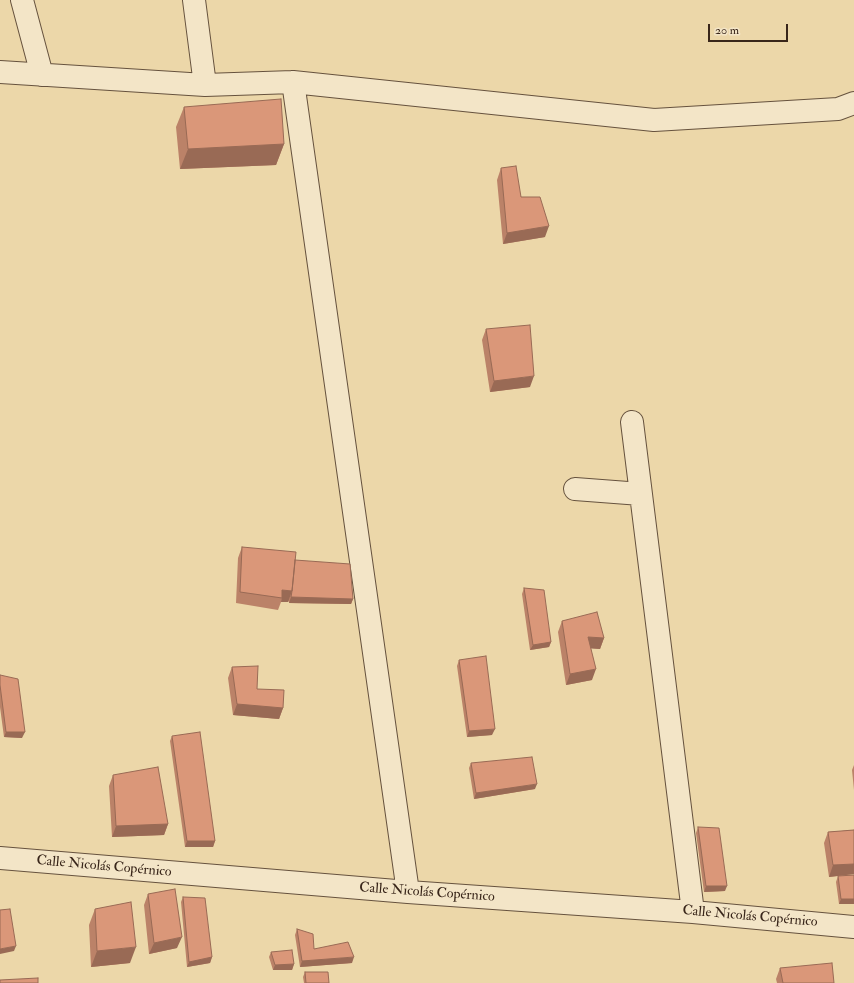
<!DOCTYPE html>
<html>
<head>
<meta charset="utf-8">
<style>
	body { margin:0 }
	#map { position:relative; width:854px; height:983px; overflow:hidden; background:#ecd7a9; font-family:"IM FELL Double Pica",serif }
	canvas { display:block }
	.scale { position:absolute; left:708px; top:24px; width:80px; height:18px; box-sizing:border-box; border:2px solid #39261a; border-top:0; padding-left:5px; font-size:12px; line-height:14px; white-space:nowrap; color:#39261a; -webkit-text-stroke:3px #f3e5c7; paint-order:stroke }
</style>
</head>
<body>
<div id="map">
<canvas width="854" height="983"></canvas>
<div class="scale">20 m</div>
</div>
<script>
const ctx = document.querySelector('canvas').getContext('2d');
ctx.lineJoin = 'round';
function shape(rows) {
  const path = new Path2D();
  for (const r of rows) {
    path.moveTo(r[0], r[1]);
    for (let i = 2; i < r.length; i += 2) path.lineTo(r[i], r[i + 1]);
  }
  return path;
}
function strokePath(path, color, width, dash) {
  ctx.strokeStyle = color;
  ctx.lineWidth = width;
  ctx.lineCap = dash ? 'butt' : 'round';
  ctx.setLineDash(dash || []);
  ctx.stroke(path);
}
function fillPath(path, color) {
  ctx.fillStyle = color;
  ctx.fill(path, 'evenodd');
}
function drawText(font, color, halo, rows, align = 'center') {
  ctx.font = font + ' "IM FELL Double Pica",serif';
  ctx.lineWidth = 3;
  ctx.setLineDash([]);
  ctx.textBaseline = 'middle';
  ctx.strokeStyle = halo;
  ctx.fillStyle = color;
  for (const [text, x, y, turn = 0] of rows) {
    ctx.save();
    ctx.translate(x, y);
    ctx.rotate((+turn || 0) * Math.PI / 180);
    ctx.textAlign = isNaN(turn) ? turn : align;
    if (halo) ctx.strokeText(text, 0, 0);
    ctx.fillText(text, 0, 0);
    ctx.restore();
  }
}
const minor = shape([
	[22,0,42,75],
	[0,72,205,85,194,0],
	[293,82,408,892],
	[205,85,293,82,654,120,838,109,854,103],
	[632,422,693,912],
	[575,489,641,494],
	[0,858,408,892,693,912,854,927]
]);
strokePath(minor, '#66523e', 24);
strokePath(minor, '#f3e5c7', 22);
fillPath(shape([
	[184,107,284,144,276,165,180,169,176,127],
	[501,168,521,197,545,237,503,244,497,180],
	[486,329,530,387,490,392,482,340],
	[242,547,295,560,353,599,351,604,289,603,289,601,288,602,281,602,278,610,236,603,238,558],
	[524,588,551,642,549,647,530,650,522,594],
	[562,621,604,638,600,649,591,648,592,680,566,685,558,632],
	[459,660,492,735,467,737,457,666],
	[232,667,257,689,283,708,279,719,233,715,228,678],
	[0,675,22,738,4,737,0,707],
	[172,736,215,841,213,847,185,847,170,741],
	[471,763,535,789,474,799,469,768],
	[854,765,854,790,852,770],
	[113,775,168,824,164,835,112,837,109,786],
	[698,827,725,891,704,892,696,833],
	[854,830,854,874,829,877,824,843,828,832],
	[854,875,854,904,839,904,836,882,838,876],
	[148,894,177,948,149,954,144,905],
	[183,897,212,957,210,963,187,967,181,902],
	[95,909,130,963,91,967,89,925],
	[297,929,314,949,352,963,300,967,295,935],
	[271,952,294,964,292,970,273,970,269,957],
	[780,968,834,983,777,983,776,979],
	[305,972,329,983,304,983,303,977]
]), '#bb8268');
fillPath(shape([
	[284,144,276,165,180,169,188,149],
	[549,226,545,237,503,244,507,233],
	[534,376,530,387,490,392,494,381],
	[282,590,292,591,288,602,281,602,282,598],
	[291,597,353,599,351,604,289,603],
	[588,637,604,638,600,649,584,648],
	[551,642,549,647,530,650,533,645],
	[596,669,592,680,566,685,570,674],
	[237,704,283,708,279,719,233,715],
	[495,729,492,735,467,737,469,731],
	[6,732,25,732,22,738,4,737],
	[537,784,535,789,474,799,476,793],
	[168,824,164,835,112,837,116,826],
	[187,841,215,841,213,847,185,847],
	[854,864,854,874,829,877,833,865],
	[706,886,727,886,725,891,704,892],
	[841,899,854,899,854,904,839,904],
	[182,937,177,948,149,954,154,943],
	[16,946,14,951,0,954,0,949],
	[136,947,130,963,91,967,97,951],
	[212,957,210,963,187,967,189,962],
	[354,957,352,963,300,967,302,961],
	[294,964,292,970,273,970,275,965]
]), '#996a55');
const building = shape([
	[281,99,284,144,188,149,184,107,281,99],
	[516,166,521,197,540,197,549,226,507,233,501,168,516,166],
	[530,325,534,376,494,381,486,329,530,325],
	[242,547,296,552,292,591,282,590,282,598,240,592,242,547],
	[295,560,350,564,353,599,291,597,292,591,295,560],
	[524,588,544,590,551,642,533,645,524,588],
	[597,612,604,638,588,637,596,669,570,674,562,621,597,612],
	[486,656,495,729,469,731,459,660,486,656],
	[258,666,257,689,284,690,283,708,237,704,232,667,258,666],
	[0,675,18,679,25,732,6,732,0,685,0,675],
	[200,732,215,841,187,841,172,736,200,732],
	[532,757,537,784,476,793,471,763,532,757],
	[158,767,168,824,116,826,113,775,158,767],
	[698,827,719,828,727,886,706,886,698,827],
	[854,830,854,864,833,865,828,832,854,830],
	[854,875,854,899,841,899,838,876,854,875],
	[175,889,182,937,154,943,148,894,175,889],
	[183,897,205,898,212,957,189,962,183,897],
	[131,902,136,947,97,951,95,909,131,902],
	[10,909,16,946,0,949,0,910,10,909],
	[297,929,313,934,314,949,348,942,354,957,302,961,297,929],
	[292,950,294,964,275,965,271,952,292,950],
	[832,963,834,983,783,983,780,968,832,963],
	[305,972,328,972,329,983,306,983,305,972],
	[38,978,38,983,0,983,0,980,38,978]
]);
fillPath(building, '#da9779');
strokePath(building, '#996a55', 1);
drawText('14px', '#39261a', '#f3e5c7', [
	["Calle Nicolás Copérnico",104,867,5],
	["Calle Nicolás Copérnico",427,893,4],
	["Calle Nicolás Copérnico",750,917,5]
]);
</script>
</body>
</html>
